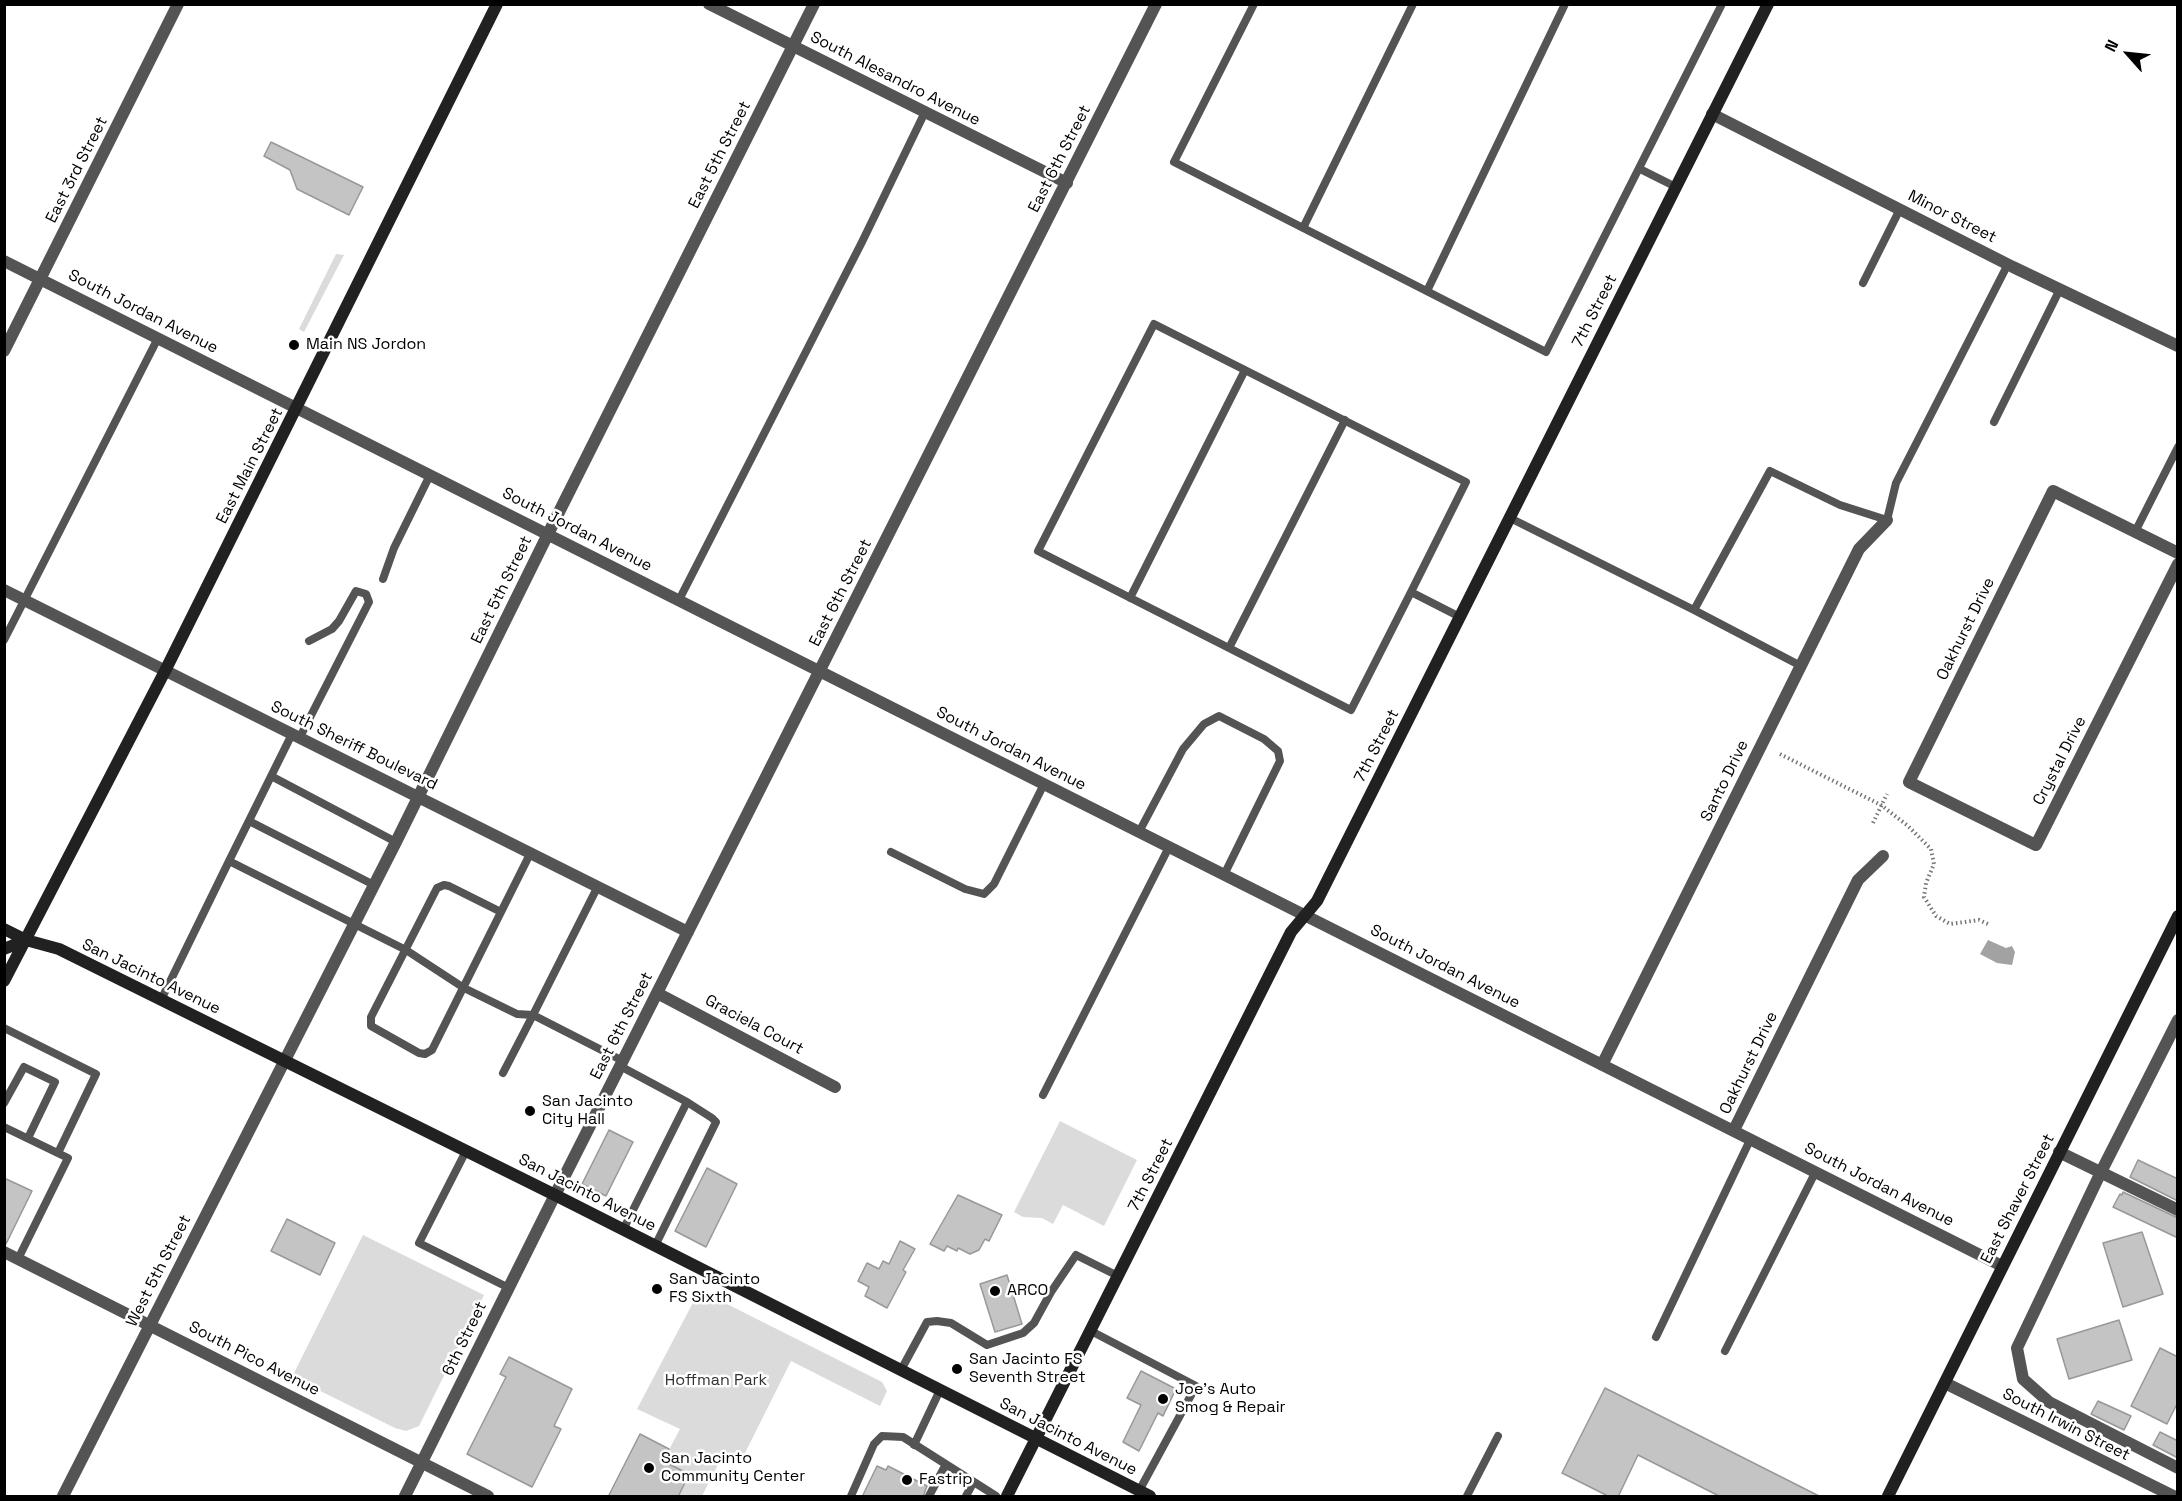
<!DOCTYPE html>
<html>
<head>
<meta charset="utf-8">
<style>
	body { margin:0 }
	#map { position:relative; width:2182px; height:1501px; overflow:hidden; background:#fff; font-family:"Space Grotesk",sans-serif }
	canvas { display:block }
	.frame { position:absolute; inset:0; border:6px solid #000; pointer-events:none }
	.north { position:absolute; left:2098px; top:24px; width:60px; height:60px; -webkit-text-stroke:4px #fff; paint-order:stroke; rotate:297deg; font-size:16px; font-weight:700; line-height:24px; text-align:center; color:#000 }
	.north::after { content:''; display:block; margin:auto; width:21px; height:27px; background:#000; clip-path:polygon(50% 0,100% 100%,50% 72%,0 100%) }
</style>
</head>
<body>
<div id="map">
<canvas width="2182" height="1501"></canvas>
<div class="frame"></div>
<div class="north">N</div>
</div>
<script>
const ctx = document.querySelector('canvas').getContext('2d');
ctx.lineJoin = 'round';
function fillPath(path, color) {
  ctx.fillStyle = color;
  ctx.fill(path, 'evenodd');
}
function shape(rows) {
  const path = new Path2D();
  for (const r of rows) {
    path.moveTo(r[0], r[1]);
    for (let i = 2; i < r.length; i += 2) path.lineTo(r[i], r[i + 1]);
  }
  return path;
}
function strokePath(path, color, width, dash) {
  ctx.strokeStyle = color;
  ctx.lineWidth = width;
  ctx.lineCap = dash ? 'butt' : 'round';
  ctx.setLineDash(dash || []);
  ctx.stroke(path);
}
function drawText(font, color, halo, rows, align = 'center') {
  ctx.font = font + ' "Space Grotesk",sans-serif';
  ctx.lineWidth = 5;
  ctx.setLineDash([]);
  ctx.textBaseline = 'middle';
  ctx.strokeStyle = halo;
  ctx.fillStyle = color;
  for (const [text, x, y, turn = 0] of rows) {
    ctx.save();
    ctx.translate(x, y);
    ctx.rotate((+turn || 0) * Math.PI / 180);
    ctx.textAlign = isNaN(turn) ? turn : align;
    if (halo) ctx.strokeText(text, 0, 0);
    ctx.fillText(text, 0, 0);
    ctx.restore();
  }
}
fillPath(shape([
	[336,254,344,255,304,332,299,329],
	[1060,1121,1137,1160,1104,1226,1063,1205,1053,1224,1042,1218,1023,1217,1014,1212],
	[363,1235,484,1295,419,1426,406,1431,395,1428,292,1377],
	[697,1295,723,1302,882,1382,887,1391,880,1406,791,1361,741,1461,724,1453,702,1496,678,1496,689,1474,663,1461,680,1429,637,1409]
]), '#dbdbdb');
fillPath(shape([
	[1988,940,2006,948,2012,946,2015,952,2012,965,1997,963,1980,954]
]), '#a2a2a2');
const building = shape([
	[271,142,363,187,349,215,297,189,290,170,264,156,271,142],
	[609,1130,633,1142,606,1196,582,1184,609,1130],
	[2138,1160,2178,1179,2178,1201,2130,1177,2138,1160],
	[707,1168,737,1184,706,1247,675,1231,707,1168],
	[4,1178,32,1191,6,1244,4,1244,4,1178],
	[2123,1192,2178,1218,2178,1238,2113,1207,2120,1194,2122,1195,2123,1192],
	[958,1195,1002,1215,989,1241,985,1239,979,1250,970,1254,958,1248,957,1251,947,1246,944,1251,930,1244,958,1195],
	[287,1219,335,1243,320,1275,271,1251,287,1219],
	[2142,1232,2163,1294,2123,1307,2103,1243,2142,1232],
	[900,1241,915,1249,903,1270,906,1272,887,1308,865,1296,869,1287,858,1281,867,1263,879,1269,883,1261,889,1264,900,1241],
	[1007,1275,1022,1324,995,1332,980,1284,1007,1275],
	[2119,1320,2132,1360,2069,1379,2057,1339,2119,1320],
	[2160,1348,2178,1357,2178,1402,2167,1424,2131,1406,2160,1348],
	[509,1357,572,1389,554,1426,561,1429,532,1487,467,1454,506,1377,500,1374,509,1357],
	[1141,1371,1176,1389,1163,1416,1158,1413,1139,1451,1123,1442,1141,1405,1127,1398,1141,1371],
	[1605,1388,1821,1497,1721,1497,1638,1455,1618,1497,1610,1497,1562,1473,1605,1388],
	[2098,1401,2131,1416,2124,1430,2091,1414,2098,1401],
	[2160,1432,2178,1441,2178,1458,2153,1445,2160,1432],
	[640,1434,669,1449,663,1461,689,1474,678,1497,608,1497,640,1434],
	[877,1466,886,1470,888,1466,927,1486,923,1497,862,1497,877,1466]
]);
fillPath(building, '#c4c4c4');
strokePath(building, '#989898', 1.5);
strokePath(shape([
	[1780,754,1881,805,1908,826,1931,849,1934,864,1926,883,1924,897,1936,916,1950,924,1979,920,1988,924],
	[1873,823,1887,794]
]), '#767676', 4, [1.5, 3]);
strokePath(shape([
	[1254,4,1174,162,1546,352,1722,4],
	[1640,169,1676,187],
	[1303,228,1413,4],
	[1863,283,1900,209],
	[1427,291,1565,4],
	[1994,422,2060,289],
	[1510,518,1694,610],
	[2135,532,2178,447],
	[383,579,394,548,430,475],
	[1411,592,1351,710,1038,551,1154,324,1466,482,1411,592,1460,617],
	[1130,598,1245,370],
	[679,600,862,242,925,112],
	[4,640,158,338],
	[1229,648,1345,420],
	[1801,666,1694,610,1770,471,1840,505,1887,520,1896,483,2008,264],
	[292,734,229,861,406,950,464,988,517,1014,533,1015],
	[300,737,369,602,366,594,356,591,339,621,332,629,309,641],
	[271,776,396,842],
	[249,821,374,885],
	[1139,832,1183,749,1204,724,1219,716,1264,739,1278,751,1280,761,1224,875],
	[891,852,965,889,984,894,994,884,1044,784],
	[598,886,533,1015,623,1061],
	[501,912,449,886,444,885,437,888,371,1017,371,1026,419,1053,425,1054,432,1050,530,854],
	[161,1000,229,861],
	[4,1028,96,1074,58,1153],
	[620,1066,687,1102,712,1118,716,1122,655,1246],
	[503,1073,533,1015],
	[1043,1095,1169,847],
	[4,1103,24,1067,55,1082,28,1138],
	[4,1127,68,1158,18,1259],
	[466,1151,419,1243,509,1288],
	[623,1230,687,1102],
	[1091,1331,1196,1386,1139,1491],
	[1656,1337,1751,1138],
	[1725,1351,1816,1171],
	[901,1370,927,1322,937,1321,951,1323,987,1345,1023,1333,1034,1323,1051,1292,1076,1255,1118,1276],
	[914,1445,940,1390],
	[851,1496,874,1444,882,1436,903,1437,996,1496],
	[929,1496,945,1466],
	[966,1496,973,1483],
	[1467,1496,1498,1436]
]), '#545454', 8);
strokePath(shape([
	[709,4,1067,183],
	[1712,114,2013,267,2178,346],
	[4,261,2002,1266],
	[4,351,178,4],
	[2178,553,2053,491,1909,782,2036,845,2178,564],
	[4,590,688,932],
	[657,993,835,1087],
	[2178,1020,2101,1172,2017,1348,2023,1379,2049,1402,2178,1468],
	[1602,1065,1859,549,1887,520],
	[1734,1130,1858,880,1883,856],
	[2059,1152,2178,1210],
	[4,1252,488,1496],
	[1945,1383,2173,1496],
	[63,1496,396,842,548,534,814,4],
	[405,1496,552,1201,1156,4]
]), '#545454', 12);
strokePath(shape([
	[4,929,26,940,59,949,555,1195,1150,1496],
	[4,949,26,940],
	[4,981,165,671,497,4],
	[1007,1496,1291,932,1317,901,1768,4],
	[1888,1496,2178,916]
]), '#212121', 12);
for (const [x, y, r, color] of [
	[294,345,6,"#000"],
	[530,1111,6,"#000"],
	[657,1289,6,"#000"],
	[995,1291,6,"#000"],
	[957,1369,6,"#000"],
	[1163,1399,6,"#000"],
	[649,1468,6,"#000"],
	[907,1480,6,"#000"]
]) {
  const dot = new Path2D();
  dot.arc(x, y, r, 0, 2 * Math.PI);
  ctx.fillStyle = color;
  ctx.fill(dot);
  strokePath(dot, '#fff', 2);
}
drawText('16px', '#000', '#fff', [
	["South Alesandro Avenue",895,79,27],
	["East 5th Street",720,155,-63],
	["East 6th Street",1060,159,-63],
	["East 3rd Street",77,170,-63],
	["Minor Street",1952,217,27],
	["7th Street",1595,311,-63],
	["South Jordan Avenue",143,312,27],
	["East Main Street",250,466,-63],
	["South Jordan Avenue",577,530,27],
	["East 5th Street",502,590,-64],
	["East 6th Street",841,593,-63],
	["Oakhurst Drive",1966,629,-64],
	["South Sheriff Boulevard",354,746,26],
	["7th Street",1377,746,-63],
	["South Jordan Avenue",1011,749,27],
	["Crystal Drive",2060,761,-63],
	["Santo Drive",1725,781,-64],
	["South Jordan Avenue",1445,967,27],
	["San Jacinto Avenue",151,977,26],
	["Graciela Court",754,1025,28],
	["East 6th Street",622,1026,-63],
	["Oakhurst Drive",1749,1063,-64],
	["7th Street",1151,1175,-63],
	["South Jordan Avenue",1879,1185,27],
	["San Jacinto Avenue",587,1193,27],
	["East Shaver Street",2018,1199,-63],
	["West 5th Street",159,1271,-63],
	["6th Street",465,1339,-64],
	["South Pico Avenue",254,1359,27],
	["South Irwin Street",2066,1425,27],
	["San Jacinto Avenue",1068,1437,27]
]);
drawText('16px', '#000', '#fff', [
	["Main NS Jordon",306,345],
	["San Jacinto",542,1102],
	["City Hall",542,1120],
	["San Jacinto",669,1280],
	["FS Sixth",669,1298],
	["ARCO",1007,1291],
	["San Jacinto FS",969,1360],
	["Seventh Street",969,1378],
	["Joe's Auto",1175,1390],
	["Smog & Repair",1175,1408],
	["San Jacinto",661,1459],
	["Community Center",661,1477],
	["Fastrip",919,1480]
], 'left');
drawText('16px', '#323232', '#fff', [
	["Hoffman Park",716,1381]
]);
</script>
</body>
</html>
